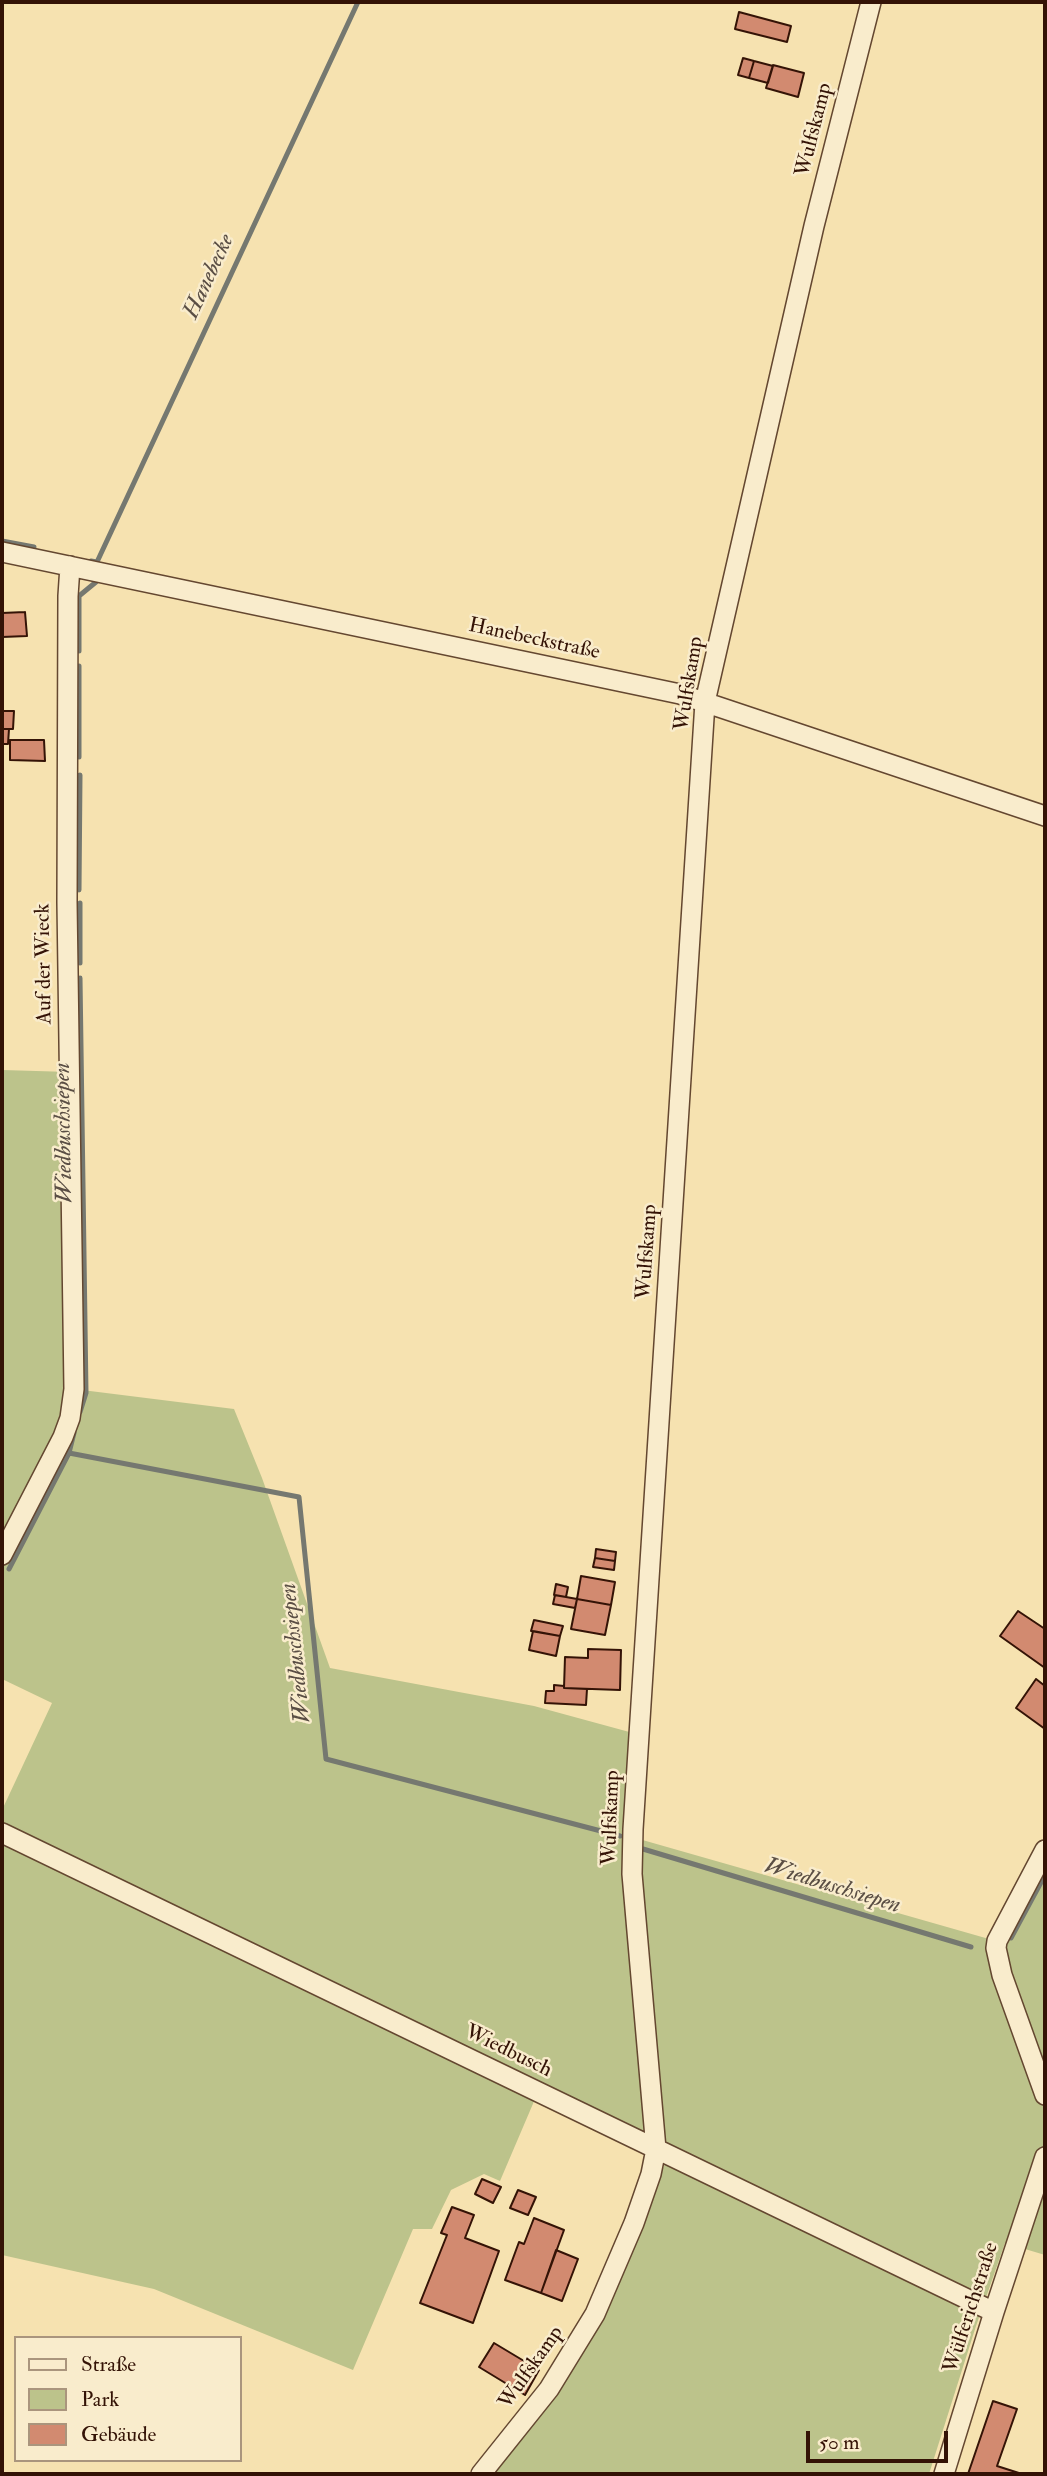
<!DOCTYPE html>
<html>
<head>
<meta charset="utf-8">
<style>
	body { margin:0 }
	#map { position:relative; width:1047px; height:2476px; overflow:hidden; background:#f6e2b0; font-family:"IM FELL Double Pica",serif }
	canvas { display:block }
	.frame { position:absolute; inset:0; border:4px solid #341306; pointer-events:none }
	.legend { position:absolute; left:14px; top:2336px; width:228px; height:126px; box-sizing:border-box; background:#f9eccc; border:2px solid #aa957d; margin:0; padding:9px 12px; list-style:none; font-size:21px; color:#341306 }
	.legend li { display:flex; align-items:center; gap:14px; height:35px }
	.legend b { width:35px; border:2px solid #aa957d }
	.scale { position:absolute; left:806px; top:2431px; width:142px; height:32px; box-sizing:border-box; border:4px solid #341306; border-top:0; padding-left:9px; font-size:21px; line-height:24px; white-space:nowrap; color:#341306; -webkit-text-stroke:5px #f9eccc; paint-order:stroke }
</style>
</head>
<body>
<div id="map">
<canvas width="1047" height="2476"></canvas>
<div class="frame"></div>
<ul class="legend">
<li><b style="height:9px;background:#f9eccc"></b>Straße</li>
<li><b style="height:19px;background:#bcc38b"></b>Park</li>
<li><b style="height:19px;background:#d28a70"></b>Gebäude</li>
</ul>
<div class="scale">50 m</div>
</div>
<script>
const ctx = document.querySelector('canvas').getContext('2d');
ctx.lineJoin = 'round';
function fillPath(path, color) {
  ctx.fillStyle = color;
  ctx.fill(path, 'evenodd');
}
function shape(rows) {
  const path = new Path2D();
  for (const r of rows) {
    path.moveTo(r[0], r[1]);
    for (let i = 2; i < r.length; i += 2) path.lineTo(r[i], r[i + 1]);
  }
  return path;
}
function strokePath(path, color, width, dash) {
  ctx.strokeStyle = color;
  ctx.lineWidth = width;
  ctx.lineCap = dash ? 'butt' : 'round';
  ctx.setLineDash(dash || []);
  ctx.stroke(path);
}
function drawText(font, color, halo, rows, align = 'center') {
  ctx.font = font + ' "IM FELL Double Pica",serif';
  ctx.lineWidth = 5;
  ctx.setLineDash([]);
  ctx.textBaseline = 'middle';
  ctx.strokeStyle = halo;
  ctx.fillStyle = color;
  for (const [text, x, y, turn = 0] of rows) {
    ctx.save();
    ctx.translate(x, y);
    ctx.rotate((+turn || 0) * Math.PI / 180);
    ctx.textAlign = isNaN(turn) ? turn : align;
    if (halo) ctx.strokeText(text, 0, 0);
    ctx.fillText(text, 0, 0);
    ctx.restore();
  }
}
fillPath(shape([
	[2,1070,70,1072,74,1389,234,1409,262,1478,330,1668,534,1706,633,1733,639,1839,996,1941,1045,1850,1045,2255,1005,2243,976,2326,929,2474,486,2474,638,2225,671,2150,538,2092,500,2181,484,2174,451,2190,432,2229,413,2229,353,2370,154,2289,2,2255,2,1810,52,1703,2,1679]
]), '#bcc38b');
strokePath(shape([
	[2,541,34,547],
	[91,561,97,562,358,2],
	[79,651,79,596,96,582],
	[79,757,79,666],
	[79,890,80,775],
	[80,903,80,963],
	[80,978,86,1393,80,1412],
	[69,1453,299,1497,326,1759,620,1836],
	[9,1569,69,1453,74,1433],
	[643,1849,971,1947],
	[1011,1938,1045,1875]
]), '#757870', 5);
const building = shape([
	[739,12,791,26,787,42,735,29,739,12],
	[743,58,754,61,749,78,738,75,743,58],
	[754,61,773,66,768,83,749,78,754,61],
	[773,65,804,73,798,97,766,88,773,65],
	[25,612,27,636,2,637,2,613,25,612],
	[2,711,14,711,13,729,2,729,2,711],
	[2,729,9,729,8,744,2,744,2,729],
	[10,740,44,740,45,761,10,760,10,740],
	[596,1549,616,1552,615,1561,595,1558,596,1549],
	[595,1558,615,1561,614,1570,593,1567,595,1558],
	[581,1576,615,1582,611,1605,577,1599,581,1576],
	[556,1584,568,1587,566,1597,554,1595,556,1584],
	[555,1595,577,1599,575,1608,553,1604,555,1595],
	[577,1599,611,1605,605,1635,571,1629,577,1599],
	[1018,1611,1045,1629,1045,1668,1000,1636,1018,1611],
	[534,1620,563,1626,560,1636,531,1631,534,1620],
	[533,1631,560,1636,556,1656,529,1650,533,1631],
	[588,1649,621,1650,620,1690,564,1688,565,1657,588,1658,588,1649],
	[1036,1679,1045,1686,1045,1729,1016,1708,1036,1679],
	[554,1685,564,1686,564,1688,587,1689,586,1705,545,1703,546,1691,554,1691,554,1685],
	[482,2179,501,2187,493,2203,475,2194,482,2179],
	[518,2190,536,2197,528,2215,510,2208,518,2190],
	[452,2207,474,2215,465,2238,499,2251,473,2323,420,2303,447,2235,441,2233,452,2207],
	[534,2218,564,2230,541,2293,505,2280,519,2242,524,2244,534,2218],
	[556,2250,578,2259,562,2301,541,2293,556,2250],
	[494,2343,539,2370,525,2395,479,2367,494,2343],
	[993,2401,1017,2409,997,2466,1022,2474,968,2474,993,2401]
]);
fillPath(building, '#d28a70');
strokePath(building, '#341306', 2);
const minor = shape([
	[2,552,680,694,1045,816],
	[2,1555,63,1437,70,1418,74,1389,67,902,68,596,70,566],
	[2,1833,994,2312],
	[1045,1850,997,1941,996,1948,1002,1975,1045,2095],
	[481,2474,549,2389,595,2314,634,2223,651,2174,656,2149,632,1874,633,1829,705,702,814,226,871,2],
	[944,2474,994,2312,1045,2157]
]);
strokePath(minor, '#644730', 22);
strokePath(minor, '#f9eccc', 19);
drawText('21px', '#341306', '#f9eccc', [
	["Wulfskamp",815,130,-76],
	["Hanebeckstraße",534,640,12],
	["Wulfskamp",690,684,-81],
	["Auf der Wieck",45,964,-91],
	["Wulfskamp",648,1252,-86],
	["Wulfskamp",612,1818,-88],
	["Wiedbusch",508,2052,26],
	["Wülferichstraße",972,2308,-72],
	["Wulfskamp",532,2368,-55]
]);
drawText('italic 23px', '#5a4e44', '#f9eccc', [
	["Hanebecke",210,277,-65],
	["Wiedbuschsiepen",65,1133,-91],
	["Wiedbuschsiepen",297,1653,-96],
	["Wiedbuschsiepen",832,1887,17]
]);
</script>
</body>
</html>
